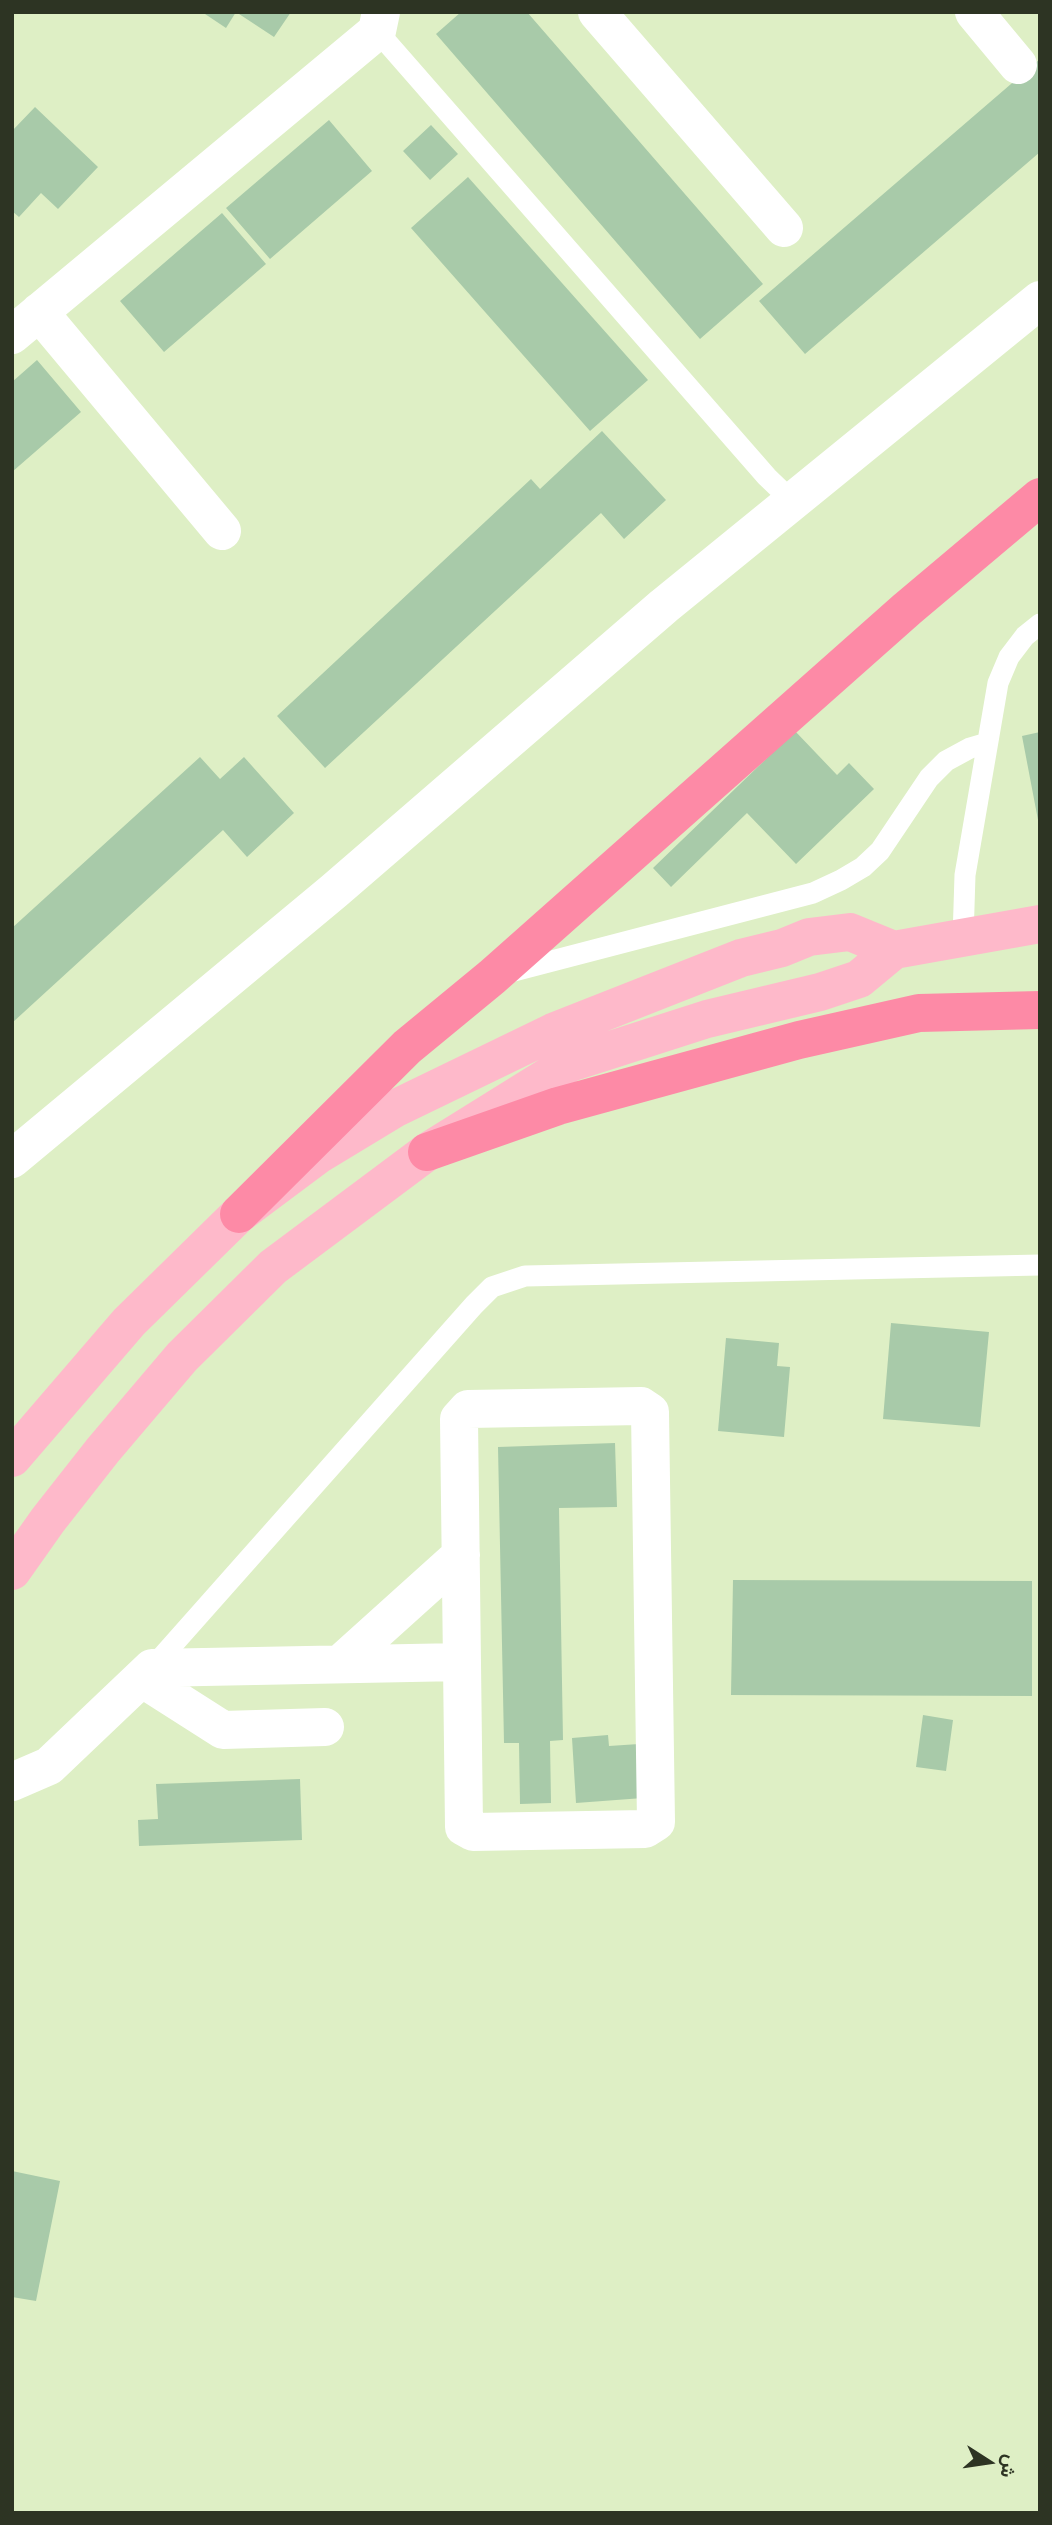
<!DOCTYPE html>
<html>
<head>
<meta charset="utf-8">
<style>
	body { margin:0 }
	#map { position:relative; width:1052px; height:2525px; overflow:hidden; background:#deefc5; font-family:Lato,Vazirmatn,sans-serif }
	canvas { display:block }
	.frame { position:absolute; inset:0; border:14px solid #2d3423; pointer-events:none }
	.north { position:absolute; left:954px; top:2427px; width:70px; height:70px; -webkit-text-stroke:5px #deefc5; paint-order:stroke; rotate:102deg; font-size:19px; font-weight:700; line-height:28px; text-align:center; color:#2d3423 }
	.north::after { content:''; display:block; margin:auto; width:24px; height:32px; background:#2d3423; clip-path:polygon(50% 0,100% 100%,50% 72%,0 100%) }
</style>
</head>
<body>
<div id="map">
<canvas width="1052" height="2525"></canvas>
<div class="frame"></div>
<div class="north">ش</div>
</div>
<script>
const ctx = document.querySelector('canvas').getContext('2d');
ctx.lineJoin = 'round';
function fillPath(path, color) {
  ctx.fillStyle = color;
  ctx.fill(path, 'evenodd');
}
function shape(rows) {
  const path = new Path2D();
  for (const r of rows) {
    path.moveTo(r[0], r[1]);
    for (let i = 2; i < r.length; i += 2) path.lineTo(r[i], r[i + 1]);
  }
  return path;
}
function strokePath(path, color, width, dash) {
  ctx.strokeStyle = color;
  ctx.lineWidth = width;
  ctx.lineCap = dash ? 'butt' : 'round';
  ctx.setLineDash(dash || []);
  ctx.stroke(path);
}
fillPath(shape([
	[202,12,236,12,226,28],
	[236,12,291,12,274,37],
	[461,12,527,12,763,284,700,339,436,34],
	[1040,59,1040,152,805,354,759,301],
	[35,107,98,167,58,209,41,193,19,217,12,211,12,131],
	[329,120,372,171,270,259,226,208],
	[431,125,458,154,430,180,403,151],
	[468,177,648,380,590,431,411,228],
	[222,213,266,264,164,352,120,301],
	[37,360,81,412,12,472,12,382],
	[602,431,666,500,624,539,601,513,325,768,277,716,531,479,540,489],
	[795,731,837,775,849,763,874,789,796,864,747,813,671,887,653,868],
	[1040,732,1040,819,1038,820,1022,736],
	[200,757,220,779,244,757,294,813,247,857,223,830,12,1023,12,928],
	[891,1323,989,1332,980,1427,883,1419],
	[726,1338,779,1343,777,1366,790,1367,784,1437,718,1431],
	[615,1443,617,1507,559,1508,563,1740,550,1741,551,1803,520,1804,519,1743,504,1743,498,1447],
	[733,1580,1032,1581,1032,1696,731,1695],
	[923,1715,953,1720,946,1771,916,1767],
	[608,1735,609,1746,639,1744,643,1798,576,1803,572,1738],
	[300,1779,302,1840,139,1846,138,1820,158,1819,156,1784],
	[12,2171,60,2181,36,2301,12,2297]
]), '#a8caa9');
strokePath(shape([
	[377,31,767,477,793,502],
	[963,939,965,875,998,683,1009,657,1025,636,1040,624],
	[506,973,813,893,841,880,863,867,880,851,929,778,946,761,970,748,987,743],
	[152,1668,474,1305,492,1287,525,1276,1040,1265]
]), '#fff', 21);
strokePath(shape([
	[597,12,784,228],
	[974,12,1018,65],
	[39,312,222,531],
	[12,335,377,31,381,12],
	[12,1159,334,891,664,606,1040,300],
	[641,1406,650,1412,656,1822,645,1829,473,1832,464,1827,459,1419,468,1409,641,1406],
	[340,1664,461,1555],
	[143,1679,223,1730,325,1727],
	[12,1782,49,1766,152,1668,462,1662]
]), '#fff', 38);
strokePath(shape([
	[12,1458,129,1322,239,1214,318,1155,394,1109,553,1032,741,958,782,948,809,937,850,932,894,950],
	[12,1571,48,1520,103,1450,182,1357,273,1267,427,1152,570,1063,707,1019,820,992,859,979,894,950,1040,924]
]), '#feb9ca', 38);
strokePath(shape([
	[427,1152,558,1106,799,1040,919,1013,1040,1010],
	[239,1214,407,1047,492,977,907,609,1040,497]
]), '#fd8aa6', 38);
</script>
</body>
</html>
